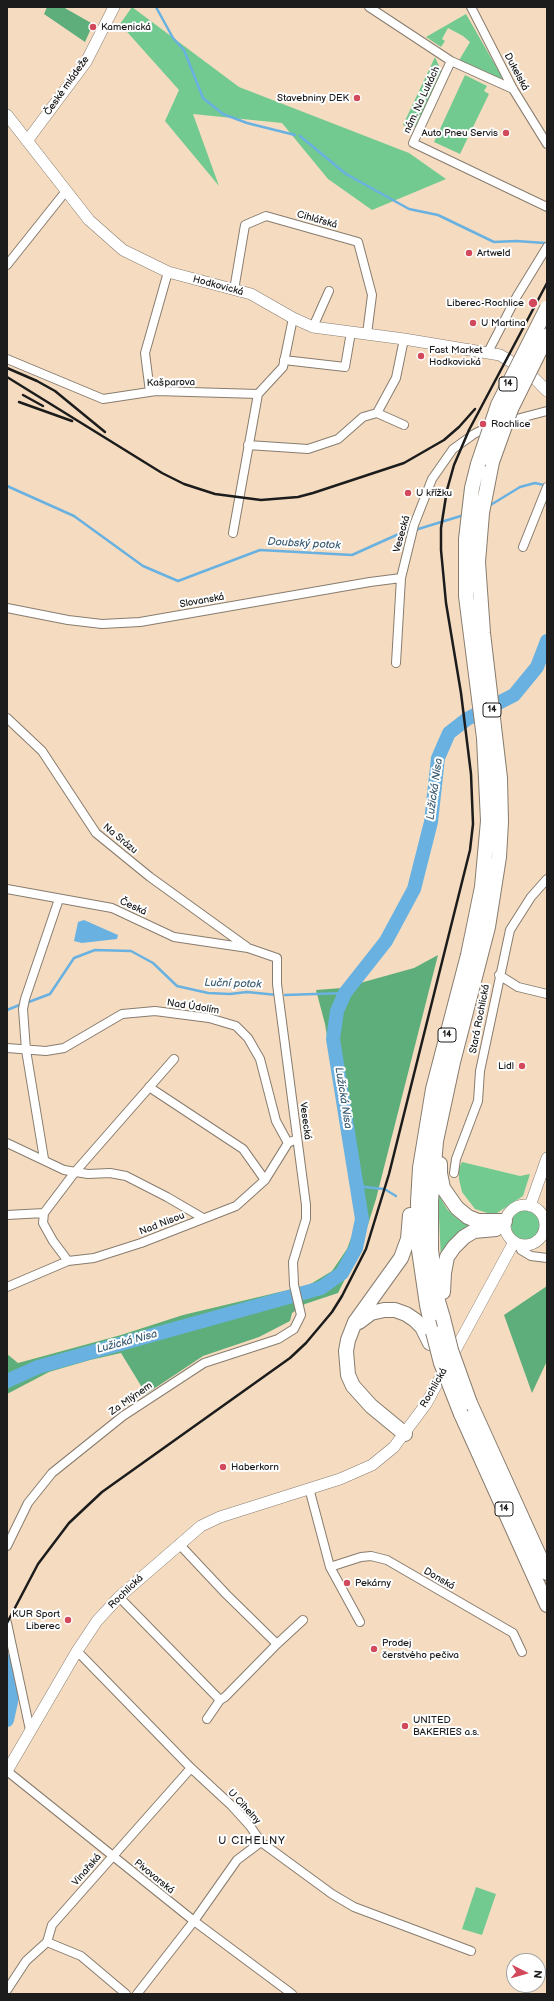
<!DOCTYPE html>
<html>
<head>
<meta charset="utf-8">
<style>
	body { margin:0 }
	#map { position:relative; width:554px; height:2001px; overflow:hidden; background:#f5dcc0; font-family:"Balsamiq Sans",sans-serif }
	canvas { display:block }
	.frame { position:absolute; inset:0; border:8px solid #1c1c1c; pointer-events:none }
	.north { position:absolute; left:506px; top:1953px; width:40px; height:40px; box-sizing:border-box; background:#fff; border:1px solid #a4a4a4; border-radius:50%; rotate:96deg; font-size:11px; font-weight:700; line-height:16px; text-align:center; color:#1c1c1c }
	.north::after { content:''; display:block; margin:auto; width:14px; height:18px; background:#d1495b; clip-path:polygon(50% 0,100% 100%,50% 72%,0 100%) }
</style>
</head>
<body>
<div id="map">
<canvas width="554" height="2001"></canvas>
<div class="frame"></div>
<div class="north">N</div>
</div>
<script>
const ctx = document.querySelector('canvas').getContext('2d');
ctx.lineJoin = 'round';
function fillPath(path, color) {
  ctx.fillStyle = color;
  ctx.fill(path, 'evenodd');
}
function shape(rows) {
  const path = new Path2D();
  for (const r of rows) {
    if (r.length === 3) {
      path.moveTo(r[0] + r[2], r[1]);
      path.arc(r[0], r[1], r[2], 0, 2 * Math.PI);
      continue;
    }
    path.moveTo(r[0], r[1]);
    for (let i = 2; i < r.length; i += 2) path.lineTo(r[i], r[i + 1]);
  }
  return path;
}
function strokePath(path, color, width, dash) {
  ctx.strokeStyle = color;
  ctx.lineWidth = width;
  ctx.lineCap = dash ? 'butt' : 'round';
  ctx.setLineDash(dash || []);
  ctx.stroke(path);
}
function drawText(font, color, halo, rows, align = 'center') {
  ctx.font = font + ' "Balsamiq Sans",sans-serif';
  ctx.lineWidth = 4;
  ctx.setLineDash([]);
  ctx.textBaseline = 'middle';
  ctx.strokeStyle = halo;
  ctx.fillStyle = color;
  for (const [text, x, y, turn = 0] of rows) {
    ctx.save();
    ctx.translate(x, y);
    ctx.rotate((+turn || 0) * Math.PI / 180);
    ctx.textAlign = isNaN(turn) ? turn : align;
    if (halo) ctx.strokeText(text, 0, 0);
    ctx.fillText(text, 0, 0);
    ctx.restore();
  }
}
fillPath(shape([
	[132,7,239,87,409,153,446,179,372,210,328,179,282,123,193,114,219,186,165,121,179,90,120,24],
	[466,14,502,77,499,82,458,62,470,42,463,36,448,28,442,39,445,41,441,47,426,37],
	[435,57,442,73,417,125,412,129,403,125],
	[465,75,487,86,484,91,489,94,460,154,434,142],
	[462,1162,520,1176,530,1174,523,1196,494,1215,475,1209,462,1192,459,1179,459,1169],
	[438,1194,447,1209,455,1217,462,1222,472,1226,441,1260],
	[526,1225,15],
	[476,1887,496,1894,482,1935,462,1929]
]), '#72ca90');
fillPath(shape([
	[47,7,63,7,93,24,85,42,44,14],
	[438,955,376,1199,361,1247,338,1293,305,1304,292,1313,290,1321,259,1337,203,1356,146,1394,121,1353,90,1360,49,1372,7,1394,7,1354,18,1363,121,1335,183,1315,309,1285,332,1271,347,1249,357,1222,325,1024,316,990,342,988,414,968],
	[547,1286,547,1361,532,1393,504,1315]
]), '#5dae7a');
fillPath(shape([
	[84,920,118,935,117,939,82,943,74,941,78,922]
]), '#69b1e0');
strokePath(shape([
	[156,7,173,38,184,50,203,98,223,114,247,123,295,135],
	[300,136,346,174,409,209,438,215,494,242,516,241,545,243],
	[7,486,74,516,143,566,178,581,260,550,352,555,401,533,410,531],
	[489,506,520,487,535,483,544,485],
	[415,530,464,515],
	[285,995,345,993],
	[26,1003,50,994,74,958,95,950,131,951,153,963,177,986,208,993,230,994,247,992,277,995],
	[7,1010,22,1004],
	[357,1182,365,1187,384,1189],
	[386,1190,396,1196]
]), '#69b1e0', 2.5);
strokePath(shape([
	[7,1381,38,1367,321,1288,342,1273,356,1248,362,1219,333,1039,337,1011,345,993,386,941,414,889,431,822,438,758,449,733,467,719,514,695,537,667,547,641],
	[7,1661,13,1680,11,1702,7,1720]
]), '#69b1e0', 14);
const street = shape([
	[369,7,451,61,513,89],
	[471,7,513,89,547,144],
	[451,61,413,143,547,207],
	[7,265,66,191],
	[234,290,245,225,266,216,358,242,372,295,367,334],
	[313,327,329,291],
	[404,339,396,378,377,413,404,425],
	[488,352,517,296,547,247],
	[7,359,103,399,156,391,258,394,283,367,293,318],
	[284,360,345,367,351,332],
	[150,392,145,353,168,272],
	[505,422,547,411],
	[248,445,308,449,338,439,363,417,377,413],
	[233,533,258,394],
	[523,547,547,487],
	[7,608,68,620,102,624,140,622,370,582,401,578],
	[396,663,401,578,414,525,432,479,453,449,474,434,490,426],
	[7,718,42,751,96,833,150,877,247,947],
	[7,889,112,908,174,937,248,948,277,958,277,984,306,1205,306,1219,293,1262,294,1285,301,1315,294,1329,278,1339,204,1363,123,1416,52,1473,28,1503,7,1546],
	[499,975,518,987,547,994],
	[7,1048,46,1051,64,1048,122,1014,155,1011,209,1018,236,1026,248,1038,260,1059,276,1121,288,1143],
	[149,1087,243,1149,265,1180],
	[7,1143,64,1170,88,1174,110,1173,126,1176,167,1197,203,1218],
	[44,1159,26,1050,23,1009,25,999,59,899],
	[454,1173,456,1159,478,1101,480,1071,510,930,531,897,547,879],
	[7,1215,44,1213],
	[518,1244,521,1250,531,1256,547,1258],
	[68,1261,53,1241,43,1223,44,1213,75,1172,174,1059],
	[7,1287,68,1261,94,1258,141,1243,236,1206,265,1180,288,1143,292,1141],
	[309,1488,330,1567,360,1622],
	[330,1567,361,1557,371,1556,387,1560,513,1633,522,1652],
	[119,1597,220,1700,225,1697,277,1644,226,1594,179,1544],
	[7,1623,30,1730],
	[277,1644,303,1620],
	[77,1651,191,1768,231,1805,250,1826,261,1842,332,1894,354,1907,471,1951],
	[207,1719,220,1700],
	[7,1771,194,1921,292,1994],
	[47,1942,81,1956,126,1994],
	[7,1990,26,1961,47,1942,52,1925,191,1768],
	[137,1994,194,1921,237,1860,261,1842]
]);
const secondary = shape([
	[7,115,89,220,123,250,168,272,251,294,293,318,313,327,404,339,500,355,528,372,547,391],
	[27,141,86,62,114,7],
	[525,1225,20],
	[530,1206,547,1158],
	[7,1771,77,1651,97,1621,119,1597,201,1526,220,1517,340,1479,372,1465,394,1447,426,1404,514,1242]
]);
const highway = shape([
	[440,1164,440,1173,443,1188,457,1208,468,1217,478,1221,505,1221],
	[443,1292,444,1273,447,1257,454,1247,464,1237,474,1231,496,1229],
	[443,1318,438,1301,431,1250,431,1201,436,1141,453,1062,488,927,499,857,501,822,500,778,483,633,478,562,482,513,492,462],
	[359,1322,371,1313,384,1310,395,1310,406,1314,415,1320,422,1327,430,1343],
	[433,1332,427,1305,419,1250,418,1202,420,1168,433,1089,468,955,482,887,488,821,484,738,466,596,466,539,472,488,478,464],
	[470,1403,547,1573],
	[461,1414,547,1605],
	[405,1434,371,1406,353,1386,348,1375,346,1351,348,1340,355,1322,401,1258,408,1239,410,1215]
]);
strokePath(street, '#887c6e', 10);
strokePath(secondary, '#887c6e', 12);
strokePath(highway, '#887c6e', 16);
strokePath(street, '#fff', 8);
strokePath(secondary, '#fff', 11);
strokePath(highway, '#fff', 14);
strokePath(shape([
	[7,368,37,381,55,391,105,432],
	[7,377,162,473,184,484,215,494,261,500,298,497,313,493,404,463,444,440,459,427,475,409],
	[23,395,43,406],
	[19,402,72,421],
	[7,1623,38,1564,69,1523,102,1492,290,1358,306,1343,332,1312,342,1296,366,1249,389,1174,470,850,473,824,471,774,461,693,446,603,441,550,441,528,447,490,454,465,469,430,547,283]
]), '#1c1c1c', 2.5);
const highwayBridge = shape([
	[492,462,511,409,547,336],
	[478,464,498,405,547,308],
	[443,1318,451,1350,470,1403],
	[433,1332,441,1363,461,1414]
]);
strokePath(highwayBridge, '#887c6e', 16, []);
strokePath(highwayBridge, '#fff', 14);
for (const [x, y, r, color] of [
	[93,27,4,"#d1495b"],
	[357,98,4,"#d1495b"],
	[506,133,4,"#d1495b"],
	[469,253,4,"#d1495b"],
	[533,303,5,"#d1495b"],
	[473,323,4,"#d1495b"],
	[421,356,4,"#d1495b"],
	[483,424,4,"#d1495b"],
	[408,493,4,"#d1495b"],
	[522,1066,4,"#d1495b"],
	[223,1467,4,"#d1495b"],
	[347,1583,4,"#d1495b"],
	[68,1620,4,"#d1495b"],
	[374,1649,4,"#d1495b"],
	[405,1726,4,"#d1495b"]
]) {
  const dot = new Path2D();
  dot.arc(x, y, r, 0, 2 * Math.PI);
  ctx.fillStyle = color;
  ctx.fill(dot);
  strokePath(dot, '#fff', 1.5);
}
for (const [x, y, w] of [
	[508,384,18],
	[492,710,18],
	[447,1035,18],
	[504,1509,18]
]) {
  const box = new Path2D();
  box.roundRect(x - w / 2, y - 7, w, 14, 3);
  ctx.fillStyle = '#fff';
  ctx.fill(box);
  strokePath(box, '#1c1c1c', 1);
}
drawText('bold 9px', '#1c1c1c', null, [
	["14",508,384],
	["14",492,710],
	["14",447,1035],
	["14",504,1509]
]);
drawText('10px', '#1c1c1c', '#fff', [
	["Kamenická",101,27],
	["Stavebniny DEK",349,98,"right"],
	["Auto Pneu Servis",498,133,"right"],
	["Artweld",477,253],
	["Liberec-Rochlice",524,303,"right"],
	["U Martina",481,323],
	["Fast Market",429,350],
	["Hodkovická",429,362],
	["Rochlice",491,424],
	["U křížku",416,493],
	["Lidl",514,1066,"right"],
	["Haberkorn",231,1467],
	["Pekárny",355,1583],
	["KUR Sport",60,1614,"right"],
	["Liberec",60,1626,"right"],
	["Prodej",382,1643],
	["čerstvého pečiva",382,1655],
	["UNITED",413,1720],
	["BAKERIES a.s.",413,1732]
], 'left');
drawText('10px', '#1c1c1c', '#fff', [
	["Dukelská",516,72,62],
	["České mládeže",67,86,-55],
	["nám. Na Lukách",422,100,-65],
	["Cihlářská",317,220,16],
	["Hodkovická",218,286,15],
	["Kašparova",171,383,-1],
	["Vesecká",402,534,-74],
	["Slovanská",202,601,-10],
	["Na Srázu",120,839,40],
	["Česká",133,907,25],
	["Nad Údolím",193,1007,9],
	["Stará Rochlická",480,1019,-79],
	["Vesecká",305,1121,83],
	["Nad Nisou",162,1224,-21],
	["Rochlická",434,1388,-60],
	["Za Mlýnem",131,1399,-35],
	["Donská",439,1579,30],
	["Rochlická",126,1592,-44],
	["U Cihelny",244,1807,47],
	["Vinařská",87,1870,-49],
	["Pivovarská",154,1877,39]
]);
drawText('italic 11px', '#3f5f74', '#fff', [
	["Doubský potok",304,544,3],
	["Lužická Nisa",435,789,-82],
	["Luční potok",233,984,2],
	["Lužická Nisa",343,1098,81],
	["Lužická Nisa",127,1342,-15]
]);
ctx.letterSpacing = '1px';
drawText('11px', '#1c1c1c', '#fff', [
	["U CIHELNY",252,1841]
]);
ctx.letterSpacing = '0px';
</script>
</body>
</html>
